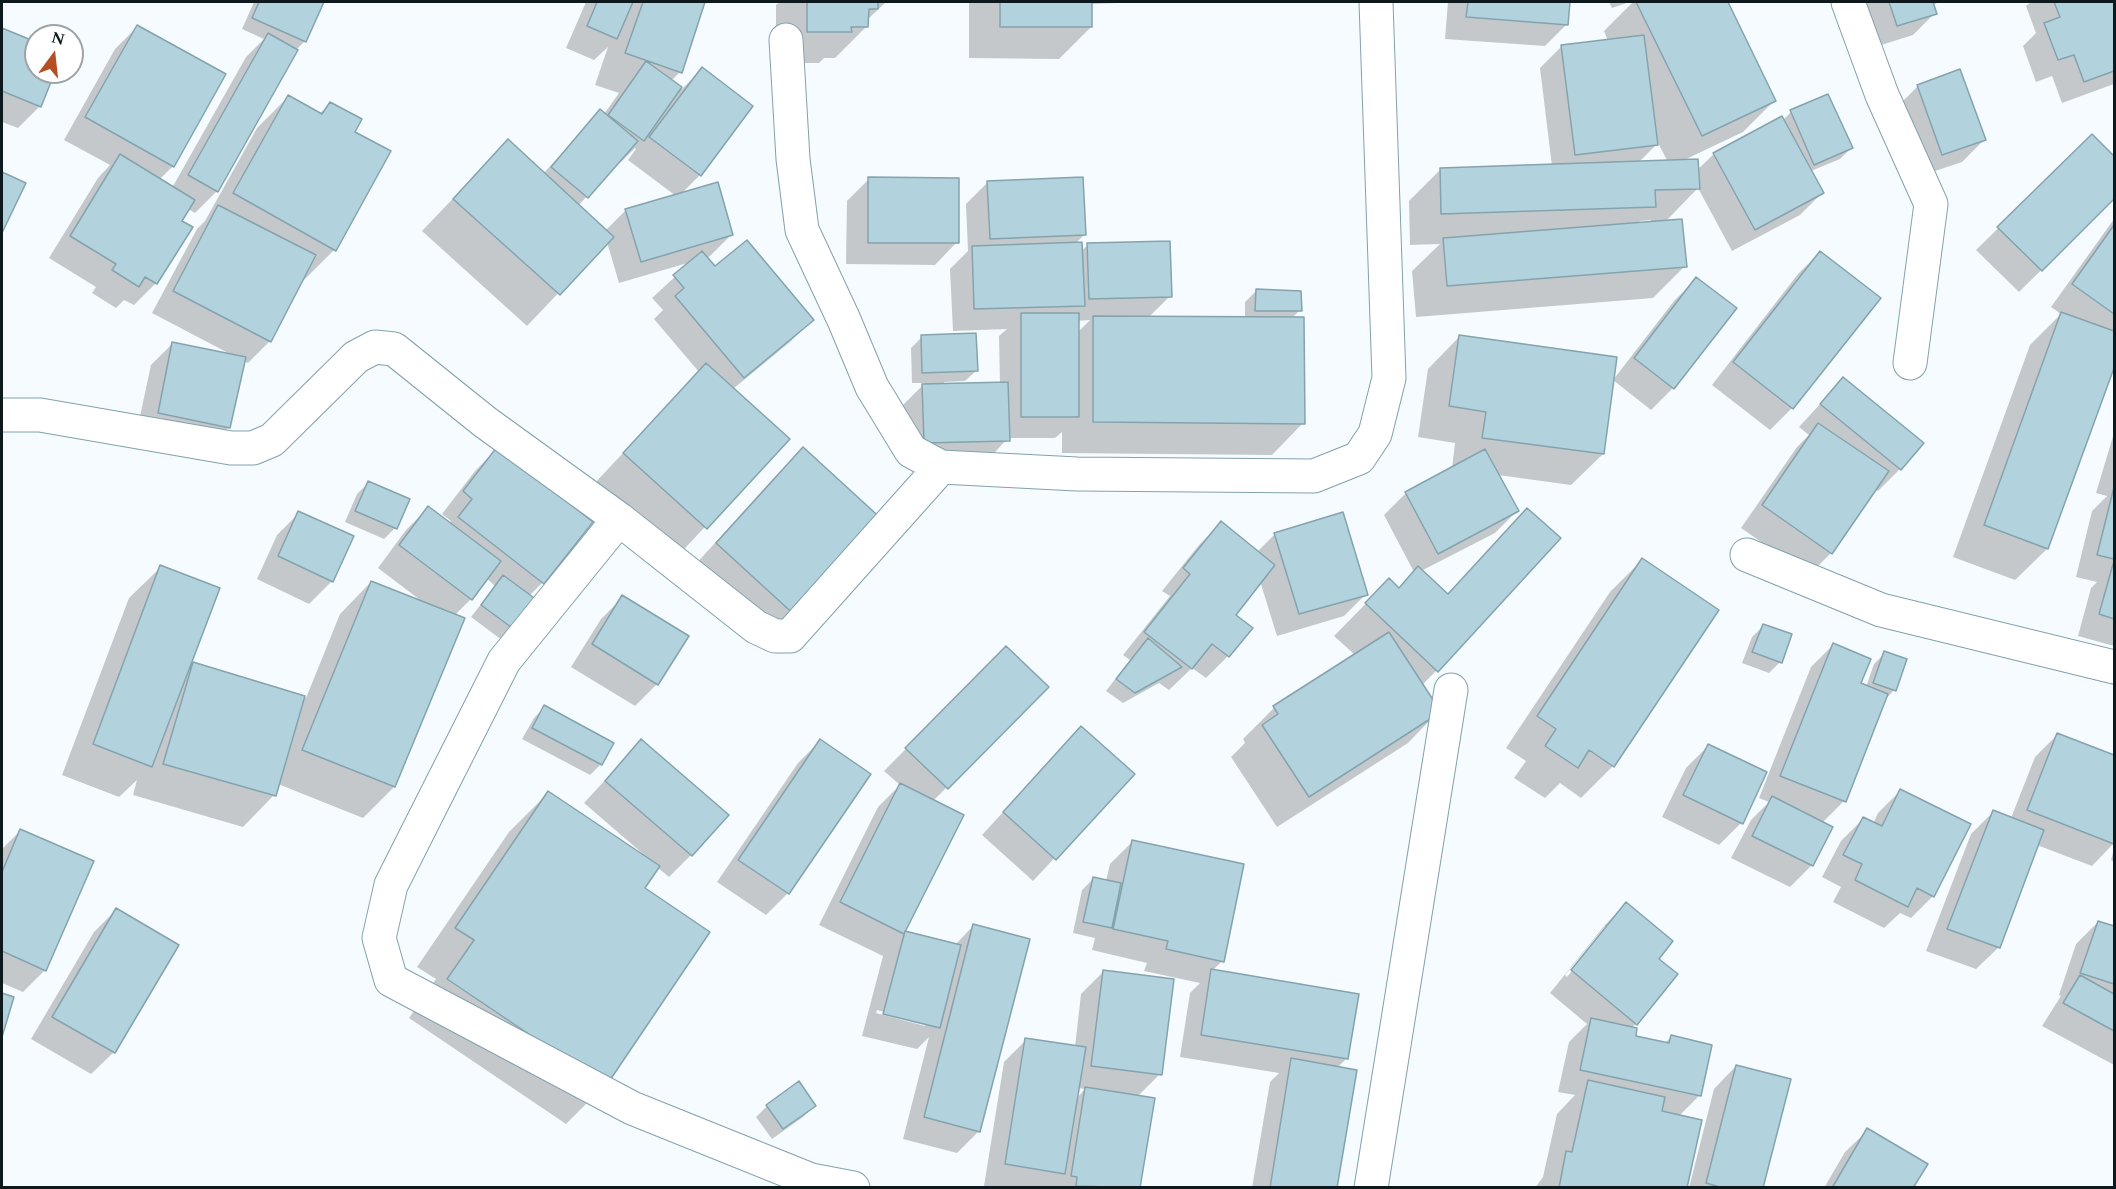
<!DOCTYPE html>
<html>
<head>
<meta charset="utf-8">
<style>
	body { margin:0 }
	#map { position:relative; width:2116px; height:1189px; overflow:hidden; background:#f5fbfe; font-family:Spectral,serif }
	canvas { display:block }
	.frame { position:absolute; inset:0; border:3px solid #0d191d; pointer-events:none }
	.north { position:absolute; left:24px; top:24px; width:60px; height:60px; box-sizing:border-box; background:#fff; border:2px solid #9ea3a5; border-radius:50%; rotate:15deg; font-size:16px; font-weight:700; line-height:24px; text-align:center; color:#0d191d }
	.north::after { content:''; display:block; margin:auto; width:21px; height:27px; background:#b54f23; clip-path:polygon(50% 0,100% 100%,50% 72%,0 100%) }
</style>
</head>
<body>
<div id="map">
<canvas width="2116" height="1189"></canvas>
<div class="frame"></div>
<div class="north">N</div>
</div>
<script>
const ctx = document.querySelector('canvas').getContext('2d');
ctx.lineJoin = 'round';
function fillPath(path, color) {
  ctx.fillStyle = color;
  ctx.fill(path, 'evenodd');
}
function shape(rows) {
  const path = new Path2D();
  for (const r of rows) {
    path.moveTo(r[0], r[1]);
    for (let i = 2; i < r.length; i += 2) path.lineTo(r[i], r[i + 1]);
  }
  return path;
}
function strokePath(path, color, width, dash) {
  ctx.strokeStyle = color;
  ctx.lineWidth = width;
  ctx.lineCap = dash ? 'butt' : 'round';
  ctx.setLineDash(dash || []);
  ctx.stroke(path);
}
fillPath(shape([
	[254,2,322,3,305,41,297,49,217,191,195,213,188,209,180,221,156,283,134,305,124,300,116,308,92,293,96,287,49,258,98,178,110,165,64,140,115,49,137,27,173,166,159,180,172,188,246,57,264,39,242,29],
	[586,2,704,2,680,72,671,81,682,89,702,69,700,175,680,195,732,234,710,256,706,258,715,268,812,320,790,342,733,389,787,439,674,560,593,485,699,372,654,319,663,310,652,298,691,262,619,283,607,242,527,326,422,231,508,141,543,174,600,111,604,114,619,93,595,85,608,47,594,60,566,48],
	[635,148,636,149,628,160,676,196,626,210,605,231,578,206,619,161,621,162],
	[780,2,886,2,867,20,867,26,835,58,824,58,819,63,776,63,776,5],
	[969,2,1148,2,1091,4,1091,27,1059,59,969,58],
	[1448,2,1568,2,1567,24,1545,46,1445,39],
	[1609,2,1630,2,1612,8],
	[1633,2,1726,2,1774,101,1743,132,1682,161,1697,170,1714,154,1783,120,1791,112,1828,96,1851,148,1840,159,1811,171,1822,193,1800,215,1732,251,1698,188,1665,222,1685,266,1653,298,1416,317,1412,271,1440,244,1410,245,1409,201,1440,170,1552,166,1540,68,1562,46,1608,41,1604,31],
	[1658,143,1668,162,1638,163],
	[1651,220,1651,223,1636,224,1640,221],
	[1860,2,1940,2,1932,5,1935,13,1913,35,1875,47],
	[2031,2,2114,2,2114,84,2062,103,2052,76,2036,82,2023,46,2036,33,2026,6],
	[2,30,36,44,36,72,53,72,40,106,18,128,2,122],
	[1918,86,1984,140,1962,162,1920,176,1896,108],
	[288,97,319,114,330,104,353,132,334,250,303,281,301,280,270,341,248,363,243,361,229,427,207,449,136,435,151,365,173,343,232,355,152,313,197,229,205,221,257,128],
	[2092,136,2114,158,2114,198,2019,292,1976,250],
	[2,173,24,184,2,230],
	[869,179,957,242,935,265,846,264,847,201],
	[988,182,1084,235,1075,244,1081,251,1088,245,1170,296,1149,317,1245,318,1245,302,1256,291,1300,310,1292,318,1303,423,1272,455,1062,453,1062,432,1055,438,1008,438,986,462,902,464,900,408,925,383,912,383,911,348,922,337,977,370,965,381,944,382,944,385,1000,384,999,336,1007,329,953,331,950,269,968,251,966,204],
	[1090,320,1077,333,1077,321],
	[2114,219,2114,329,2112,332,2114,333,2114,364,2047,549,2015,580,1953,557,2030,345,2061,314,2051,307],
	[1820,252,1792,408,1770,430,1712,385,1798,274],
	[1696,279,1673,388,1651,410,1613,380,1674,301],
	[1459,337,1603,454,1571,485,1498,475,1517,511,1495,533,1421,571,1447,595,1528,510,1437,670,1422,685,1439,711,1408,743,1277,827,1231,757,1245,743,1243,739,1274,708,1355,655,1334,636,1389,580,1398,589,1414,572,1384,515,1406,493,1452,469,1455,443,1418,437,1428,369],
	[1843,379,1900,469,1878,491,1875,489,1831,553,1809,575,1741,528,1797,447,1809,435,1799,427],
	[2114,433,2114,646,2078,636,2091,588,2097,582,2076,577,2092,511,2107,496,2096,493],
	[497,449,590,523,542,583,529,596,506,643,471,617,495,586,486,578,471,599,454,616,394,787,363,818,278,784,274,795,243,827,133,795,137,780,119,797,62,775,129,598,161,567,187,671,193,664,306,698,340,614,371,582,424,603,378,568,406,530,428,508,449,524,451,521,442,514,475,471],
	[803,450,884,523,767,649,685,576,771,481],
	[368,483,395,528,384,539,345,522,357,494],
	[299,513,352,537,332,581,309,604,257,579,277,535],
	[1221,523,1257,552,1275,534,1366,594,1344,616,1277,636,1260,581,1234,615,1228,656,1206,678,1192,668,1169,690,1159,683,1123,703,1106,691,1130,660,1123,655,1170,596,1162,591,1199,545],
	[1642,560,1717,610,1613,766,1581,798,1560,783,1545,798,1514,778,1526,761,1506,748,1610,592],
	[623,597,657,684,635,706,571,667,601,619],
	[1763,626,1780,662,1769,673,1742,663,1752,637],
	[1833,645,1859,684,1866,687,1874,664,1885,653,1894,690,1884,701,1844,801,1822,823,1812,865,1790,887,1731,858,1751,820,1769,802,1759,798,1811,667],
	[1006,648,1047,687,933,801,903,932,955,945,973,926,979,1131,957,1153,903,1139,929,1037,917,1049,862,1036,883,956,819,925,878,807,900,785,884,771],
	[877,1010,925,1023,925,1026,876,1013],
	[545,707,601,764,590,775,522,739,534,718],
	[2057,735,2114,757,2114,843,2092,866,2037,845,1999,947,1976,969,1926,951,1971,834,1993,812,2011,818,2035,757],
	[641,741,691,855,669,877,657,867,643,889,605,1085,566,1124,409,1018,436,979,417,967,509,832,548,793,640,855,642,853,584,803],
	[820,741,788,893,766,915,717,882,798,763],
	[1708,746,1741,823,1719,845,1662,817,1686,768],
	[1060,750,1133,774,1033,881,982,835],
	[1900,791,1933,896,1911,918,1900,913,1884,928,1833,902,1841,887,1822,877,1841,841,1863,819,1873,824,1878,813],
	[20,831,45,970,23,992,2,983,2,849],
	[1132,842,1222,961,1212,971,1347,1058,1337,1068,1335,1188,1252,1188,1270,1082,1279,1073,1180,1057,1190,993,1200,983,1144,971,1147,963,1092,950,1095,938,1073,933,1082,890,1093,879,1106,881,1110,864],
	[2114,849,2114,862,2111,860],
	[1626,904,1657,959,1636,1024,1631,1028,1634,1037,1664,1044,1671,1037,1700,1095,1679,1116,1685,1188,1535,1188,1543,1177,1557,1114,1575,1095,1558,1092,1569,1042,1587,1024,1550,993,1604,926],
	[1605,926,1609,926,1567,977,1565,975],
	[116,910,114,1052,91,1074,31,1039,94,932],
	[2098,922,2114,928,2114,1065,2042,1026,2061,996,2059,995,2076,944],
	[1103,972,1160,1074,1137,1097,1139,1188,1051,1188,1051,1186,1050,1188,995,1188,984,1186,1004,1062,1026,1040,1075,1047,1081,994],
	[1078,1088,1085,1089,1076,1099],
	[2,995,12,998,2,1032],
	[1736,1066,1762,1188,1689,1188,1714,1089],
	[767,1106,814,1106,803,1117,772,1139,756,1117],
	[1868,1130,1912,1188,1824,1188,1845,1152]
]), '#0003');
const building = shape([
	[259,2,324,2,306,42,252,18,259,2],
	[597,2,633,2,617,39,587,26,597,2],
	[643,2,705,2,682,73,625,53,643,2],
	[807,2,878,2,878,9,869,9,868,27,851,27,852,32,807,32,807,2],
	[1000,2,1092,2,1092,27,1000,27,1000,2],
	[1468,2,1570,2,1568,25,1466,17,1468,2],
	[1636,2,1728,2,1776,101,1702,136,1636,2],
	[1889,2,1933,2,1937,14,1897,26,1889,2],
	[2054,2,2114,2,2114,71,2084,82,2074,55,2058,60,2044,23,2060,17,2054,2],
	[137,25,226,74,174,167,85,117,137,25],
	[2,28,36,42,36,72,55,72,41,107,2,91,2,28],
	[268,33,298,50,218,192,188,175,268,33],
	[1644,35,1658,145,1575,155,1561,45,1644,35],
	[646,61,682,87,644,141,608,115,646,61],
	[702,67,753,106,701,176,649,137,702,67],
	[1960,69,1986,140,1942,155,1917,85,1960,69],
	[1828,94,1853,148,1814,165,1790,110,1828,94],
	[288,95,322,114,330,102,362,119,355,132,391,151,336,251,233,193,288,95],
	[600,109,638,141,588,198,551,167,600,109],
	[1782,116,1824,193,1755,230,1713,153,1782,116],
	[2092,134,2114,156,2114,199,2042,271,1997,227,2092,134],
	[508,139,614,237,560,295,453,199,508,139],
	[120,154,195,200,182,221,193,227,157,284,145,277,139,287,112,270,116,264,70,236,120,154],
	[1698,159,1700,189,1655,190,1656,207,1441,214,1440,168,1698,159],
	[2,172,26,183,2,233,2,172],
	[868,177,959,178,959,243,868,243,868,177],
	[1083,177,1086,235,990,239,987,181,1083,177],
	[718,182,733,235,641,262,625,209,718,182],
	[218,205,316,255,271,342,173,291,218,205],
	[1682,219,1687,267,1447,286,1443,238,1682,219],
	[2114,225,2114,314,2072,284,2114,225],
	[747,240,814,320,744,378,675,296,684,288,673,275,702,251,715,266,747,240],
	[1170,241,1172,297,1089,299,1087,243,1170,241],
	[1082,242,1085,306,974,309,972,246,1082,242],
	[1820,251,1881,298,1793,409,1733,362,1820,251],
	[1696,277,1737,308,1674,389,1634,358,1696,277],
	[1256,289,1301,291,1302,311,1255,311,1256,289],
	[2061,312,2114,331,2114,368,2048,549,1984,525,2061,312],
	[1021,313,1079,313,1079,417,1021,417,1021,313],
	[1093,316,1304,317,1305,424,1093,422,1093,316],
	[976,333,978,371,922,373,921,335,976,333],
	[1459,335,1617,357,1604,454,1482,438,1486,412,1449,406,1459,335],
	[172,342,246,357,230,428,158,413,172,342],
	[706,363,790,439,707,529,623,453,706,363],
	[1843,377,1924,443,1901,470,1820,404,1843,377],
	[1008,382,1010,441,924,443,922,384,1008,382],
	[1818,423,1889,471,1832,554,1762,505,1818,423],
	[497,447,593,522,544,584,458,517,472,499,463,491,497,447],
	[803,447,886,523,799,619,716,543,803,447],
	[1485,449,1519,511,1438,554,1405,492,1485,449],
	[368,481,410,499,397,529,355,511,368,481],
	[2114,487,2114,559,2097,555,2114,487],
	[428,506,501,561,472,600,399,545,428,506],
	[1527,508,1561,538,1438,672,1365,603,1389,578,1399,588,1418,566,1448,594,1527,508],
	[298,511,354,536,333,582,278,556,298,511],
	[1343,512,1368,595,1299,614,1274,533,1343,512],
	[1221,521,1275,565,1236,615,1253,628,1229,657,1212,644,1192,669,1144,632,1190,574,1183,568,1221,521],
	[1642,558,1719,610,1614,767,1589,750,1578,768,1545,746,1556,729,1537,716,1642,558],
	[2113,564,2114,565,2114,619,2099,614,2113,564],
	[160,565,220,588,152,767,93,744,160,565],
	[503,575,541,603,519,633,481,605,503,575],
	[371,581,465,618,395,787,302,750,371,581],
	[622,595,689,636,658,685,592,644,622,595],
	[1763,624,1792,634,1782,663,1752,652,1763,624],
	[1389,632,1441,712,1309,797,1262,725,1278,714,1273,706,1389,632],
	[1148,638,1182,667,1135,693,1116,679,1148,638],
	[1833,643,1871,659,1861,683,1888,694,1846,802,1780,776,1833,643],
	[1006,646,1049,687,948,789,905,748,1006,646],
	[1884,651,1907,659,1896,691,1873,683,1884,651],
	[193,662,305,696,276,796,163,764,193,662],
	[544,705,614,743,602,765,532,728,544,705],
	[1081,726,1135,774,1056,860,1003,812,1081,726],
	[2057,733,2114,755,2114,844,2027,810,2057,733],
	[641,739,729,815,692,856,605,781,641,739],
	[820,739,871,774,789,894,738,860,820,739],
	[1708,744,1767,772,1743,824,1683,795,1708,744],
	[900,783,964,815,904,934,840,902,900,783],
	[1900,789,1971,824,1934,897,1917,888,1908,907,1855,880,1862,864,1843,855,1863,817,1882,826,1900,789],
	[548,791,660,866,645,888,710,932,606,1086,447,979,474,940,455,928,548,791],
	[1772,796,1833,827,1813,866,1752,836,1772,796],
	[1993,810,2044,830,2000,948,1947,929,1993,810],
	[20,829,94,861,46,971,2,951,2,872,20,829],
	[1132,840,1244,864,1224,962,1166,949,1168,941,1113,929,1132,840],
	[1093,877,1121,883,1112,928,1083,922,1093,877],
	[1626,902,1673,941,1659,959,1678,974,1637,1025,1571,970,1626,902],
	[116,908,179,945,115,1053,52,1017,116,908],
	[2098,921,2114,926,2114,984,2080,973,2098,921],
	[973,924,1030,939,980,1132,924,1117,973,924],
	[905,931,961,945,940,1028,883,1014,905,931],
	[1211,969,1359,994,1348,1059,1201,1035,1211,969],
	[1103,970,1174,979,1162,1075,1091,1066,1103,970],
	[2080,975,2114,994,2114,1031,2063,1003,2080,975],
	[2,993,14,997,2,1037,2,993],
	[1591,1018,1637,1028,1636,1036,1669,1043,1671,1035,1712,1045,1701,1096,1580,1070,1591,1018],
	[1025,1038,1086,1047,1065,1174,1005,1164,1025,1038],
	[1291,1058,1357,1070,1337,1188,1270,1188,1291,1058],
	[1736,1065,1791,1079,1763,1188,1723,1188,1706,1183,1736,1065],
	[1588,1080,1665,1097,1662,1111,1702,1120,1687,1188,1559,1188,1566,1151,1572,1152,1588,1080],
	[799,1081,816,1106,783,1129,766,1105,799,1081],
	[1085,1087,1155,1098,1140,1188,1076,1186,1077,1177,1071,1176,1085,1087],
	[1867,1128,1928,1164,1913,1188,1832,1188,1867,1128]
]);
fillPath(building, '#b2d2dd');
strokePath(building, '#84a3ad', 1.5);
const minor = shape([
	[1848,2,1882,95,1931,204,1910,363],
	[786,40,793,159,802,230,844,320,872,387,911,451,941,467,1077,474,1314,476,1359,458,1375,434,1389,378,1376,2],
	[2,415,40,415,231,448,253,448,272,440,356,357,375,347,394,349,485,422,619,519,756,627,775,636,790,636,941,467],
	[619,519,504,661,391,885,379,938,391,980,632,1108,811,1180,853,1188],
	[1747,555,1881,610,2114,667],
	[1371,1188,1451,690]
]);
strokePath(minor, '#83a1ac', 35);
strokePath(minor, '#fff', 33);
</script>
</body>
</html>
